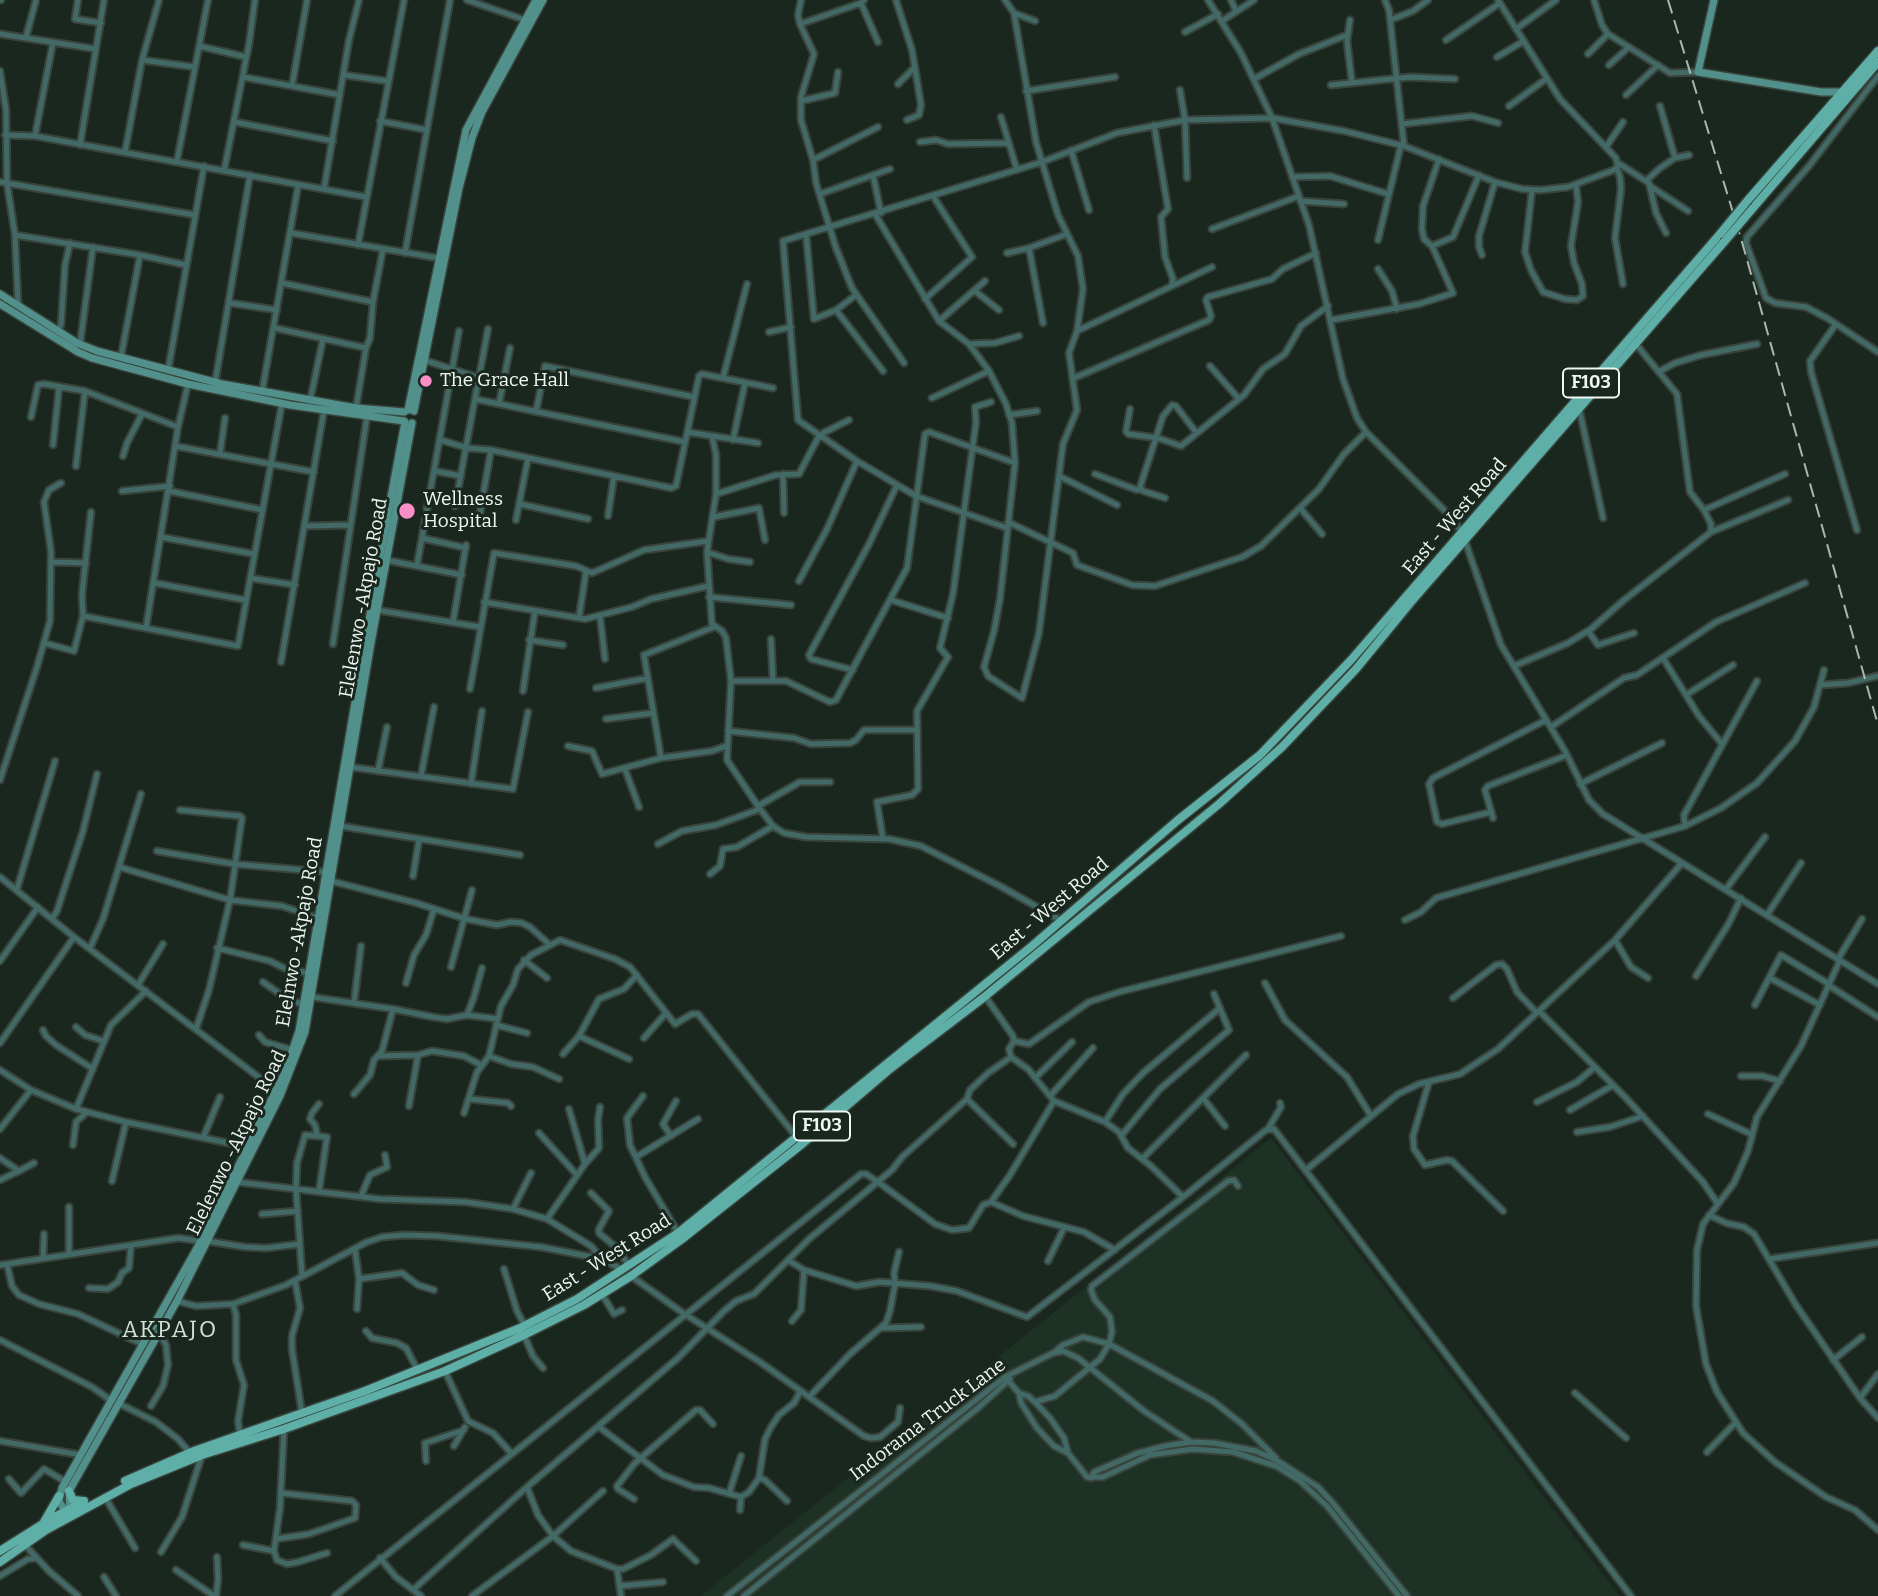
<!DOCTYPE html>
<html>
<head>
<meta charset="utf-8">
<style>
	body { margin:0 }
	canvas { display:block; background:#1a271e }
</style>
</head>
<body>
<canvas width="1878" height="1596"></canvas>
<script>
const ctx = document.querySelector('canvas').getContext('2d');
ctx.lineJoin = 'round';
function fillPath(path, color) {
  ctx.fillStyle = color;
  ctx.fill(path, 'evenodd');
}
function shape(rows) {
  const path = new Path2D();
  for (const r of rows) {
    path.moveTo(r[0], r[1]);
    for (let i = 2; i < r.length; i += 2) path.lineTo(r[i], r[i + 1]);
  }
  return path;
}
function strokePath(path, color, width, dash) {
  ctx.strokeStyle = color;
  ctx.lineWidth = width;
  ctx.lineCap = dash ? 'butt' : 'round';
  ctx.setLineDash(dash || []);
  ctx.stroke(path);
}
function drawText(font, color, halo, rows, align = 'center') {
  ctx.font = font + ' Bitter,serif';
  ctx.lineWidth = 6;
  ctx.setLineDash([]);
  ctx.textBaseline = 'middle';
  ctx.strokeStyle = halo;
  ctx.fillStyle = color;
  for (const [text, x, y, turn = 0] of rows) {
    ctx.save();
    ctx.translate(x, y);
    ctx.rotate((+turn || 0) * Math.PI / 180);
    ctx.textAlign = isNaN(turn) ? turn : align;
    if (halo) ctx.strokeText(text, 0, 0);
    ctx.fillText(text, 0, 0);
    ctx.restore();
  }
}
fillPath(shape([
	[1271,1138,1619,1596,701,1596]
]), '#1e3125');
const street = shape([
	[0,0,1,0],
	[78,0,75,19,101,23],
	[467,0,525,20],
	[801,0,798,15,800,24,814,54,801,97,801,120,813,160,816,183,836,248,852,288,904,363],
	[864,0,861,3,878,42],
	[896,0,912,50,921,105,919,115,907,120],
	[1208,0,1241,53,1272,118,1309,225,1343,379,1357,418,1366,432,1450,516,1462,532,1501,645,1565,751,1589,800,1603,814,1878,984],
	[1231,0,1236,11],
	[1385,0,1389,10,1404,146],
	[1594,0,1602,25,1608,34,1670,73,1698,72],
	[1014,13,1035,21],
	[1350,20,1347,41,1352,83],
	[1390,20,1413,11,1428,0],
	[1222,21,1254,0],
	[800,24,861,3],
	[1516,29,1556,0],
	[1185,32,1218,14],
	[0,34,96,49],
	[26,37,36,0],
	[1446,40,1500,3],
	[199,46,246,57],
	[1588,54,1608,34],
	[1497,57,1524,41],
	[142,60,194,67],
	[1609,65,1629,47],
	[0,71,6,110,7,183,15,235,18,305],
	[344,75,387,81],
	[1878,76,1809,166,1747,237,1746,243,1766,298,1775,303,1806,307,1827,318,1878,352],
	[243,77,340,95],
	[1254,79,1299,54,1347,35],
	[898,84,915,67],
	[1331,85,1410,77,1455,79],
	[292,86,307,0],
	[1180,90,1185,120,1187,178],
	[1026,91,1115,77],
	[1626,95,1658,65],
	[801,101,835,93,838,72],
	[1509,106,1546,79],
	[1660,106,1675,158],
	[1001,117,1017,170],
	[380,121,427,130],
	[235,122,333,141],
	[1402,124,1472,116,1498,123],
	[1154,125,1168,209,1161,217,1165,257,1173,279,1172,285],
	[5,135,35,136,366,197],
	[35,136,53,42],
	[920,142,936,140,948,144,1008,143],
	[80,145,104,0],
	[1606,147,1623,122],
	[1071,150,1089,210],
	[125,152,142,60,159,0],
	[813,160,878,127],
	[177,161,208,0],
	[1618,163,1649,183,1656,213,1666,233],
	[1617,168,1620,177,1621,189,1615,238,1623,284],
	[224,171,249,44,255,0],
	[873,175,881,213],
	[1292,177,1330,176,1388,194],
	[1646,181,1660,168,1675,158,1689,155],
	[0,182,195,215],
	[1650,186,1688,211],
	[324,189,349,40,359,0],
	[1532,190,1525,252,1531,270,1543,292,1565,299,1577,300,1583,296,1582,284,1574,263,1571,246,1578,202,1576,185],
	[820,194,890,169],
	[1300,201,1344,204],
	[875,214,939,321,969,344,989,371,1006,404,1012,423,1015,463,1000,599,994,631,984,667,988,676,1022,698,1039,633,1063,444,1077,410,1069,353,1077,331,1083,289,1078,256,1058,215,1036,142,1014,13,1005,0],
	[1212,229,1299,196],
	[291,233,438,258],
	[806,234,814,319,836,310,856,295],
	[15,235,140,255,186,265],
	[1378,240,1401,145],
	[358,245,404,0],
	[1432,246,1453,237,1479,175],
	[1029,248,1043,323],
	[405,253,450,0],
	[1007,253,1029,248,1067,234],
	[1482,255,1479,247,1479,236,1495,182],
	[1378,269,1392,291,1397,309],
	[282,283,373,302],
	[975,291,999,310],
	[925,299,972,257,933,196],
	[230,303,277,310],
	[836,310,883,371],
	[1331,320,1419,304,1453,293,1432,246,1424,239,1422,229,1423,206,1439,159],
	[939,321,985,281],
	[1836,324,1810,361,1811,372,1857,530],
	[275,328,366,348],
	[58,330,61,325,65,265,70,243],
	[1077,331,1212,267],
	[769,332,791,327],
	[1635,343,1677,394,1690,492,1704,510,1711,524,1711,532],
	[80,344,93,247],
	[969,344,995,343,1019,336],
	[121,357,140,255],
	[424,360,479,378],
	[1210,366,1239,399],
	[168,371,204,166],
	[1660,371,1675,363,1701,355,1757,344],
	[723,378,747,284],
	[1074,378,1209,320,1211,316,1206,300,1208,297,1272,279,1283,269,1316,253],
	[215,383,250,175],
	[262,392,298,186],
	[932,398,989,371],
	[475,399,685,442],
	[310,401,323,339],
	[499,404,510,348],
	[356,408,366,348,370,338,373,302,383,249],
	[1579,408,1603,518],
	[1130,409,1126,431,1128,434,1158,438,1181,446,1244,395,1263,369,1285,354,1301,326,1328,306],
	[536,412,545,366,694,397],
	[1009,415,1037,411],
	[31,417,38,385,44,384,85,391],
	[687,432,758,443],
	[712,436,716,455,716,494],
	[819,436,799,474,776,475,716,494,707,552,712,624,722,631,726,638,731,681,727,760,760,809,773,826,784,833,806,837,889,839,921,846,1000,886,1062,921],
	[821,437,823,433,849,420],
	[441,440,467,448,491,450,671,488,676,486,699,376,702,374,773,388],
	[733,440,745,383],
	[53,445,59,388],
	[175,446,314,472],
	[220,454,225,418],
	[123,456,127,443,142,414],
	[76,466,85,391,178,427],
	[435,471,461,476],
	[783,474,784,513],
	[1095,474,1137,490,1141,489],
	[1059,476,1117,505],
	[122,491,170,486],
	[169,491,263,510],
	[1165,498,1143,491,1140,487,1163,416,1172,405,1176,406,1196,432],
	[520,504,588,519],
	[455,506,488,329],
	[1300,508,1322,534],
	[1704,510,1785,474],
	[91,512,82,594,83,616,238,646,282,403],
	[480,513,491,450],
	[608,516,614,476],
	[714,517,759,508,765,540],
	[516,520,528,458],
	[1008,522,1073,553,1077,565,1132,585,1155,586,1242,557,1261,546,1319,489,1344,454,1366,432],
	[305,526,350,525],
	[1007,528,916,496,857,461,798,420,783,241,1042,162,1117,133,1185,120,1272,118,1344,131,1404,146,1495,182,1522,189,1540,190,1568,187,1614,170,1618,166,1616,158,1560,99,1498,0],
	[161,537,254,554],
	[422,538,466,548],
	[707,552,728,559,750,562],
	[386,560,462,575],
	[51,562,86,563],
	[417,565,459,331],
	[250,578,295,585],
	[799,581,827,529,857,461],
	[155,583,245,600],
	[709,597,791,605],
	[891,600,948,618],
	[484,602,585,619,632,607,651,599,708,586],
	[377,610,480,627],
	[600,616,605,659],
	[579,618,586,571],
	[453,622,466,545],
	[146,628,178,427,188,384],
	[1588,631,1598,645,1634,633],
	[771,639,773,681],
	[529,640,563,645],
	[44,643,74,651,83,616],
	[333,644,367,416],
	[1663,658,1699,716,1722,744],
	[281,662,324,410],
	[1514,666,1568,643,1591,629,1624,600,1711,532,1788,500],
	[853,670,811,659,809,655,869,544,897,485],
	[731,681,786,681,830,702,836,700,907,568,925,434,929,432,1015,463],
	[1820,685,1848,683,1878,676],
	[596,688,648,678],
	[470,689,494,553,576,566,592,573,644,550,708,541],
	[523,691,535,611],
	[1686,695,1733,665],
	[606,719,653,713],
	[1551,727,1624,678,1637,675,1716,622,1805,583],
	[728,731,794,738,811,744,850,743,856,740,864,730,917,730],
	[568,746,592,751,602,774,661,758,712,751,726,746],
	[661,758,644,655,714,627],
	[350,767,513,789,528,712],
	[625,769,639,807],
	[378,771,387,727],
	[421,776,434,707],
	[0,780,37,667,50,621,51,552,44,502,49,490,61,483],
	[471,784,482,711],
	[1580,784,1662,743],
	[758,806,800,782,830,782],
	[180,810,240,816,242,818,230,900,209,990,196,1029],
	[1491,812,1442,824,1437,822,1429,784,1433,778,1546,720],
	[1493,818,1485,790,1488,786,1567,755],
	[340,826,520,855],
	[1685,826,1684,815,1757,681],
	[883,839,877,802,912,795,918,789,917,711,948,657,940,648,953,594,976,422,975,407,991,402],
	[658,844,682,831,716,825,760,809],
	[157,851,234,864,326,872],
	[119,867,230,900,282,906,318,918],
	[710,874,720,866,723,849,737,847,773,826],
	[413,876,419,840],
	[0,877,74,937,269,1085,276,1093],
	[331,881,416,903,466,919,497,925,511,922,522,923,530,927,549,944],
	[17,889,55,761],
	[1726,889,1765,837],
	[1767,915,1801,863],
	[52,919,57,911,83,831,97,774],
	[1405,920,1421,912,1436,898,1685,826,1721,808,1757,783,1795,741,1814,707,1824,670],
	[1615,940,1631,967,1648,978],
	[90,948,103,919,141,794],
	[217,948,270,961,286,969,309,973],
	[1838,959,1862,919],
	[524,960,547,978],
	[1840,960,1801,1046,1757,1117,1748,1151,1734,1183,1703,1224,1697,1250,1696,1306,1706,1364,1717,1392,1743,1433,1775,1462,1826,1497,1855,1510,1878,1530],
	[0,961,38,907],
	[451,967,472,890],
	[1696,976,1729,923,1741,898],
	[1770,978,1820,1005],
	[263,982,290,1001,305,1004],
	[406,983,414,955,426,935,434,909],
	[1265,983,1285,1020,1347,1077,1371,1116],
	[138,985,163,944],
	[1828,985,1878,1017],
	[985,996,1013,1036,1014,1041,1009,1049,1011,1057],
	[312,997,393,1009,433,1017,447,1019,467,1015,498,1019],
	[1453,998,1496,965,1502,964,1507,969,1517,992,1537,1013],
	[354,1003,361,946],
	[1755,1005,1781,955,1829,984],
	[1539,1011,1626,1098,1703,1182,1718,1204],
	[467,1015,474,997,482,968],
	[496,1025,527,1033],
	[76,1027,85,1035,103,1041],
	[43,1030,46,1036,56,1045,93,1069],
	[259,1035,265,1042,293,1050],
	[579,1036,629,1059],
	[644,1038,666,1013],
	[1014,1041,1029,1044,1089,1002,1119,992,1341,936],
	[0,1043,74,937],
	[563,1054,579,1036,599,999,624,989,637,975],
	[379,1056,418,1055,432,1051,464,1056,481,1065],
	[489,1056,511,1064,533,1067,559,1079],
	[1011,1057,1028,1069,1054,1101,1105,1122,1119,1132,1128,1148,1151,1166,1183,1197],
	[1011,1057,988,1073,970,1090,967,1099,1013,1144],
	[0,1070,31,1090,76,1109,126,1122,248,1147],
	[1741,1076,1762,1076,1780,1081],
	[1035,1078,1072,1042],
	[1429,1082,1413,1136,1414,1149,1425,1165,1447,1160,1452,1161,1503,1211],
	[354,1094,370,1075,374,1060,382,1051,393,1009],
	[643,1096,627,1118,630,1145,645,1177,678,1233],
	[1050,1096,1093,1048],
	[1203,1098,1225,1126],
	[470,1099,508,1103,511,1106],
	[1537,1102,1577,1082,1595,1067],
	[409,1106,418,1055],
	[76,1109,111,1025,146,991],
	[569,1109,585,1164],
	[1570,1110,1613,1085],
	[464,1113,477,1072,489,1056,501,1006,513,985,518,969,531,955,560,940,615,959,630,967,675,1024,692,1014,698,1014,798,1139],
	[1708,1114,1751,1134],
	[1105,1122,1123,1094,1143,1073,1220,1008],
	[0,1129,31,1090],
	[1268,1129,1281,1107,1280,1103],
	[1577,1132,1610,1127,1643,1116],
	[539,1133,577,1175],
	[317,1134,315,1125,310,1119,312,1113,319,1104],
	[671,1136,663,1124,676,1101],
	[1121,1136,1160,1089,1229,1030,1214,994],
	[203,1138,220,1097],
	[73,1145,76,1122,87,1112],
	[636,1157,698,1119],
	[0,1158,19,1171,34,1163],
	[1142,1159,1246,1055],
	[1306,1170,1398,1094,1419,1084,1460,1074,1498,1049,1615,940,1682,863],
	[0,1180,19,1171],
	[112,1181,126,1122],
	[237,1182,380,1199,466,1202,513,1209,547,1219,591,1246,602,1259],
	[591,1193,609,1211,599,1229,599,1233,618,1249,629,1266],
	[361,1196,370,1175,387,1167,385,1155],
	[991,1202,1023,1216,1084,1232,1115,1250],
	[69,1207,69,1254],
	[513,1209,531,1173],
	[262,1214,298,1211],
	[1709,1215,1726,1223,1744,1227,1754,1234,1796,1305,1860,1398,1878,1418],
	[547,1219,585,1164,599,1148,598,1120,600,1107],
	[207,1241,245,1247,266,1248,300,1244],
	[355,1250,359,1279,357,1309],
	[43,1258,44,1234],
	[1769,1259,1878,1243],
	[788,1260,804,1270,856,1286,880,1282,930,1286,957,1291,1027,1317,1183,1197,1266,1130,1274,1129,1631,1596],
	[1048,1261,1064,1228],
	[7,1264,12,1286,19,1295,39,1304,78,1314,144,1345],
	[0,1265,178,1238,201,1241],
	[504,1269,517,1311,525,1326],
	[302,1275,296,1189,297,1163,305,1135,327,1137,319,1191],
	[631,1276,683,1313,760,1362,864,1436,871,1438,880,1437,898,1422,900,1408],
	[359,1279,402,1273,418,1285,434,1290],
	[295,1281,300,1308,292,1336,292,1349,302,1413],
	[89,1288,108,1289,118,1282,122,1273,129,1268,131,1246],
	[602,1294,614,1314,622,1310],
	[177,1301,196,1306,233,1304,286,1285,367,1242,382,1237,404,1235,437,1236,541,1247,602,1259,623,1270],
	[233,1304,236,1315,236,1360,244,1385,238,1421,240,1435],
	[792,1321,801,1310,804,1270],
	[883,1328,921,1327],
	[366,1331,372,1338,397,1343,406,1348,418,1371],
	[524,1335,533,1356,543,1368],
	[0,1340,92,1387,112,1401],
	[1055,1352,1063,1345,1083,1337,1109,1344,1213,1401,1242,1424,1276,1458],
	[1833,1360,1862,1337],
	[445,1371,468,1421,493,1433,511,1453],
	[1005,1377,1019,1393,1028,1396,1035,1402,1050,1418,1064,1438,1068,1453,1087,1477,1103,1477,1150,1455,1193,1449,1233,1452,1276,1466,1300,1481,1327,1506,1399,1596],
	[1019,1393,1021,1403,1037,1428,1054,1446,1068,1453],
	[1575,1393,1626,1438],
	[809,1397,850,1354,886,1323,890,1311,895,1284,894,1273,899,1252],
	[1860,1398,1878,1374],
	[1035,1402,1055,1396,1100,1359,1109,1344,1112,1332,1110,1317,1095,1300,1091,1290,1092,1286,1228,1181,1234,1180,1238,1186],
	[118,1403,156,1422,178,1439,190,1453],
	[151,1406,163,1386,168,1365,166,1345,159,1332],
	[599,1427,663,1475,694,1487,709,1488,741,1497,749,1492,759,1478,765,1439,771,1427,779,1415,794,1403,800,1392],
	[284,1429,280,1508,274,1551,277,1560,287,1564,298,1562,327,1553],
	[0,1441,81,1455],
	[454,1446,465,1427],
	[1707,1452,1736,1422],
	[426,1461,425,1443,464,1430],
	[759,1478,765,1480,787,1501],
	[1091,1478,1094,1472,1138,1453,1165,1446,1191,1442,1214,1443,1256,1451,1278,1461,1318,1487,1332,1502,1407,1596],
	[9,1479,21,1493,44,1469,66,1482],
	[527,1487,538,1515,553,1536,571,1551,617,1569,623,1569,651,1555,673,1539,696,1561],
	[729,1494,741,1456],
	[105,1497,135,1548],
	[634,1499,618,1489,617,1486,635,1463,696,1410,700,1410,713,1424],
	[740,1510,741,1497],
	[276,1539,309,1534,355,1518,356,1505,352,1501,281,1493],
	[25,1545,49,1571,78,1596],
	[243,1545,274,1551],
	[161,1552,182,1517,202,1455],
	[380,1558,396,1577,421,1596],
	[617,1569,621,1596],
	[176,1570,214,1596],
	[0,1576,28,1559,37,1558],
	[104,1577,116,1596],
	[620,1586,663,1582],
	[414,1589,527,1487,678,1358,724,1311,736,1301,754,1294,809,1239,892,1170,902,1157,967,1099],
	[216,1596,218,1580,217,1557],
	[335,1596,861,1174,866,1174,878,1182,935,1224,952,1230,969,1228,983,1205,991,1202,1010,1175,1054,1101],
	[472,1596,553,1536,603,1491],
	[727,1596,1005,1377,1053,1353,1063,1351,1078,1358,1144,1411,1191,1442],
	[744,1596,978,1408,1010,1379]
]);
const secondary = shape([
	[1714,0,1698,72,1821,92,1843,92],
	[0,294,77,343,97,351,222,384,356,408,404,412],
	[0,304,78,352,92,358,188,384,290,405,404,421],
	[408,410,466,130,536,0],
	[414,411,459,188,472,138,482,112,543,0],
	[70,1515,69,1491,177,1301,280,1096,305,1032,371,643,412,423],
	[68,1516,59,1501,62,1488,201,1241,285,1072,299,1031,380,556,405,422]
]);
const primary = shape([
	[1748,200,1878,51],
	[1753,208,1878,62],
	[125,1481,194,1451,365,1391,520,1328,577,1299,678,1233,1032,946,1178,820,1260,755,1351,660,1720,234],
	[69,1491,73,1500,84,1501],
	[44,1522,59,1496],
	[0,1551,54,1517,82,1503],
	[0,1562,46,1530,131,1484,202,1455,284,1429,445,1371,524,1335,584,1305,631,1276,682,1239,802,1144,891,1068,983,998,1219,804,1282,747,1356,669,1411,602,1724,242]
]);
strokePath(street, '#38443c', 9);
strokePath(secondary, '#38443c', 10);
strokePath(primary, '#38443c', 11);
strokePath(street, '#436966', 5);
strokePath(secondary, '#52908b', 7);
strokePath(primary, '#5dafa8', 8);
strokePath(shape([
	[1668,0,1742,242,1878,725]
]), '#acb6af', 2, [14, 7]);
const primaryBridge = shape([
	[1720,234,1748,200],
	[1724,242,1753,208]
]);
strokePath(primaryBridge, '#38443c', 11, []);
strokePath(primaryBridge, '#5dafa8', 8);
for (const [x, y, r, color] of [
	[426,381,7,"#fa8fc8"],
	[407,511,9,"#fa8fc8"]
]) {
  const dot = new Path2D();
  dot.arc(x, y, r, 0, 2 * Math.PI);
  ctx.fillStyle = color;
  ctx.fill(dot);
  strokePath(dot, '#1a271e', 2.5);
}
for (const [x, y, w] of [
	[1591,383,56],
	[822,1126,56]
]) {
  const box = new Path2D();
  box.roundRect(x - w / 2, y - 14.5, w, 29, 5);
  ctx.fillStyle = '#1a271e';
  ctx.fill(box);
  strokePath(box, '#eef7f1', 2);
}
drawText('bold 18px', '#eef7f1', null, [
	["F103",1591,383],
	["F103",822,1126]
]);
drawText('19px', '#eef7f1', '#1a271e', [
	["The Grace Hall",440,381],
	["Wellness",423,500],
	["Hospital",423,522]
], 'left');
drawText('19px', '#eef7f1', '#1a271e', [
	["East - West Road",1455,517,-49],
	["Elelenwo -Akpajo Road",364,598,-80],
	["East - West Road",1050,909,-40],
	["Elelnwo -Akpajo Road",300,932,-80],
	["Elelenwo -Akpajo Road",237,1143,-64],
	["East - West Road",607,1258,-32],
	["Indorama Truck Lane",928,1420,-37]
]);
ctx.letterSpacing = '2px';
drawText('23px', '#d1e2d6', '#1a271e', [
	["AKPAJO",170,1331]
]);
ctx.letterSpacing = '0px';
</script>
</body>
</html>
